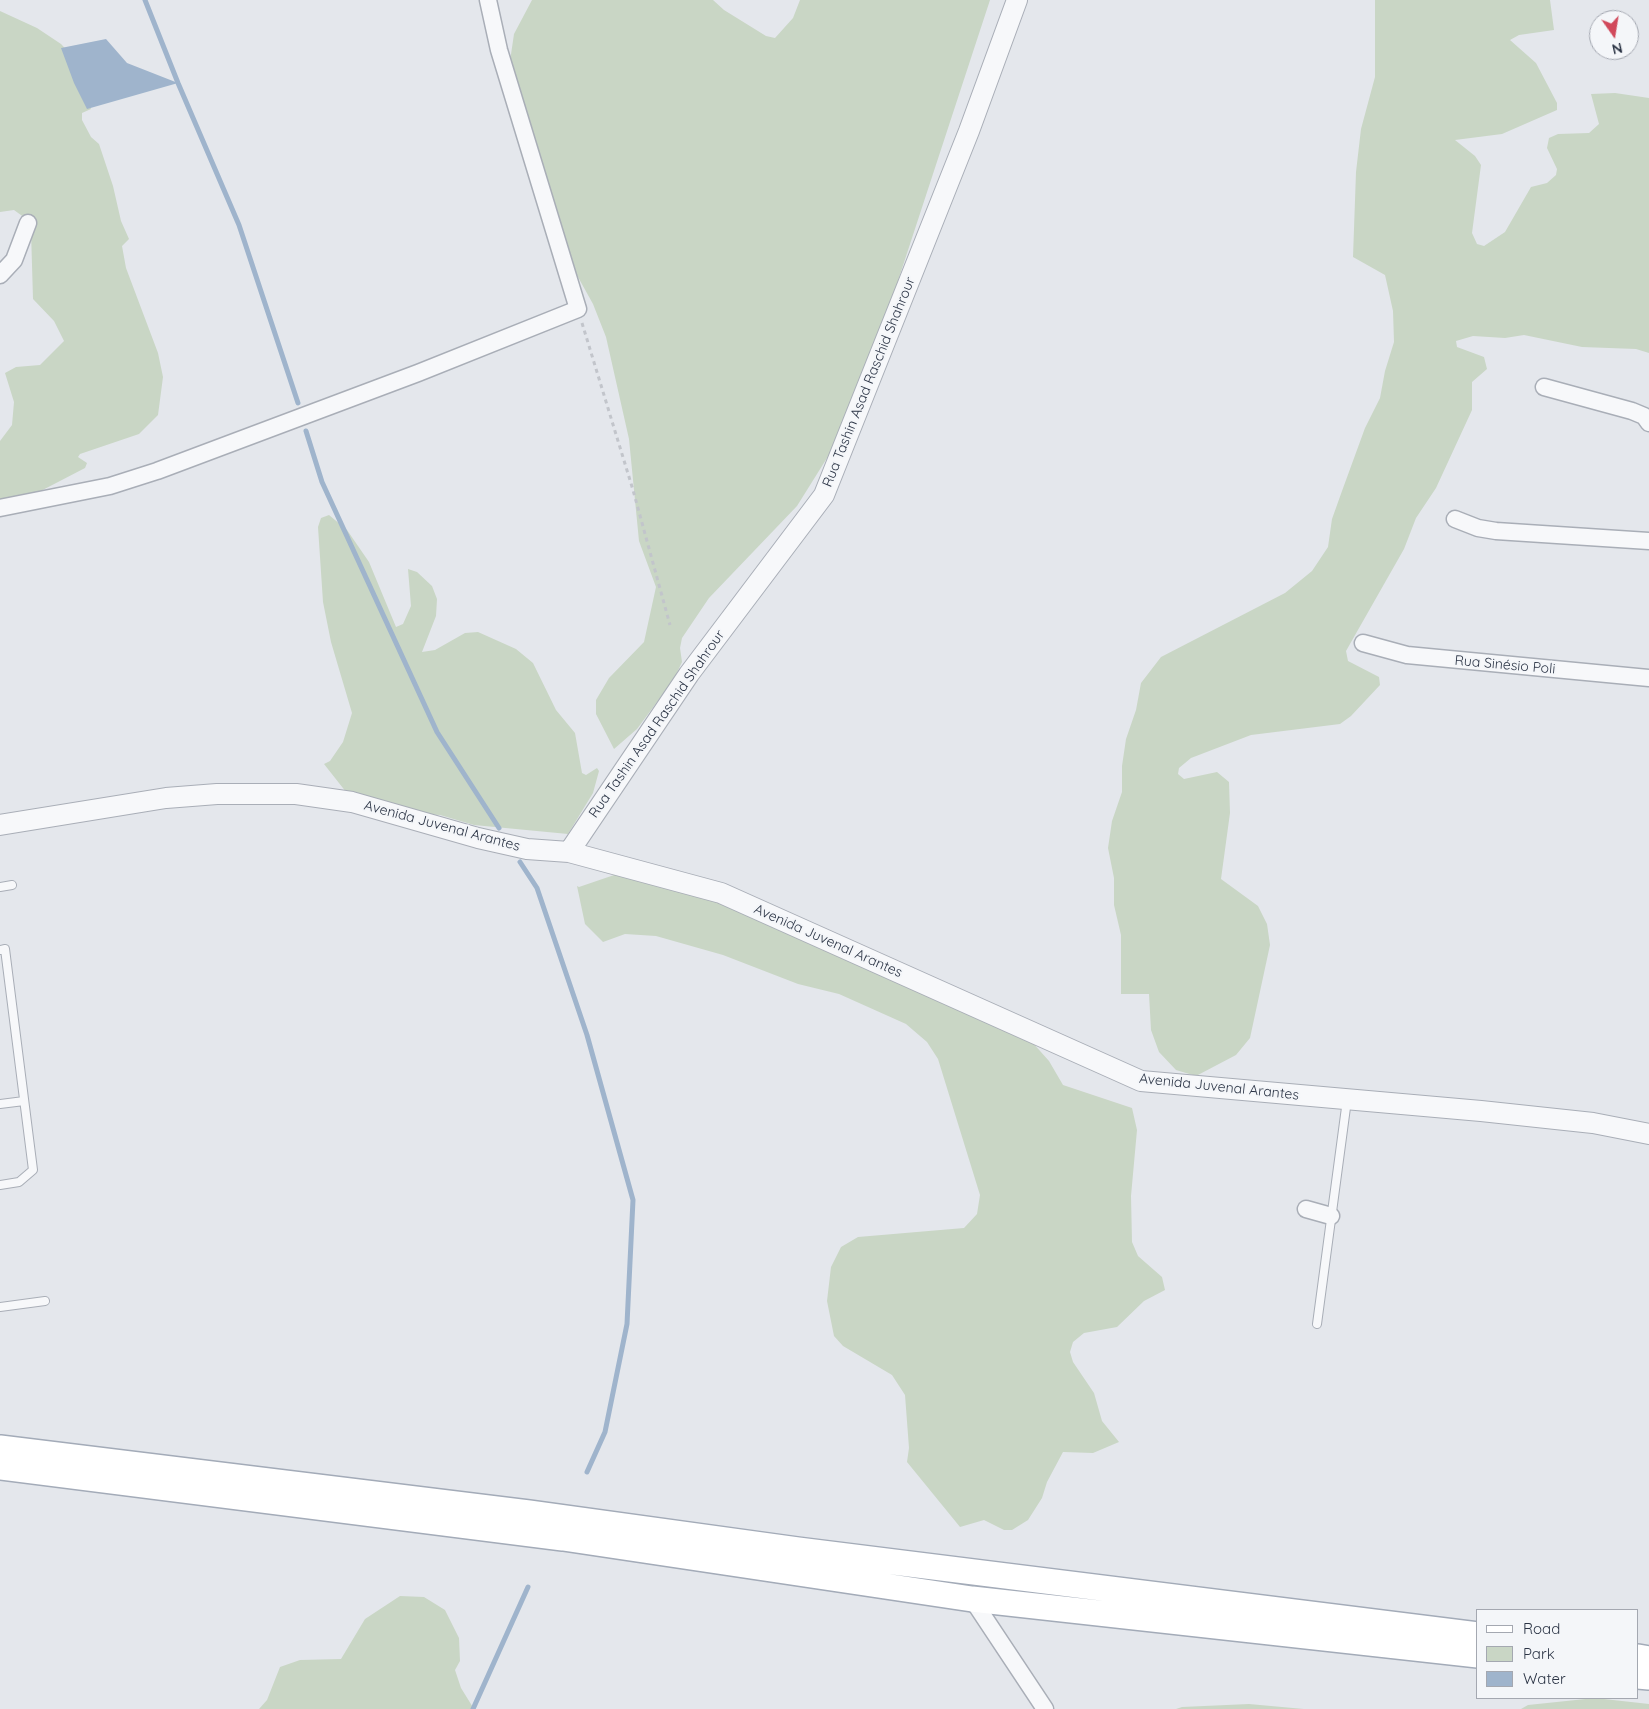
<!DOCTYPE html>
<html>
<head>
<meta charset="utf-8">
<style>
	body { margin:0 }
	#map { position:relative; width:1649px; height:1709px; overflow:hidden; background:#e4e7ec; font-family:Quicksand,sans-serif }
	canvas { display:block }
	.legend { position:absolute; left:1476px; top:1609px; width:162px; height:90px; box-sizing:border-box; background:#f4f6f9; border:1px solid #a4a8b1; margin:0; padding:6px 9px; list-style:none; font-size:15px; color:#2b3445 }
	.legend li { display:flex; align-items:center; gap:10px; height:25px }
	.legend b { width:25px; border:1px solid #a4a8b1 }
	.north { position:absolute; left:1589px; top:10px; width:50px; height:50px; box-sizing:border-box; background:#f4f6f9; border:1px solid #a4a8b1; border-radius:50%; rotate:167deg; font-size:14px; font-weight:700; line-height:20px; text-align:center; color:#2b3445 }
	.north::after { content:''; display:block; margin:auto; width:18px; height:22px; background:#d1495b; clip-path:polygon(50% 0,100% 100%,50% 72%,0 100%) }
</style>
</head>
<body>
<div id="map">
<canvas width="1649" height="1709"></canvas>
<ul class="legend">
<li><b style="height:6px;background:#fff"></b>Road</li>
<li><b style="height:14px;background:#c9d6c5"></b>Park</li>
<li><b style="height:14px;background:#9fb4cc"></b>Water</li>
</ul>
<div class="north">N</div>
</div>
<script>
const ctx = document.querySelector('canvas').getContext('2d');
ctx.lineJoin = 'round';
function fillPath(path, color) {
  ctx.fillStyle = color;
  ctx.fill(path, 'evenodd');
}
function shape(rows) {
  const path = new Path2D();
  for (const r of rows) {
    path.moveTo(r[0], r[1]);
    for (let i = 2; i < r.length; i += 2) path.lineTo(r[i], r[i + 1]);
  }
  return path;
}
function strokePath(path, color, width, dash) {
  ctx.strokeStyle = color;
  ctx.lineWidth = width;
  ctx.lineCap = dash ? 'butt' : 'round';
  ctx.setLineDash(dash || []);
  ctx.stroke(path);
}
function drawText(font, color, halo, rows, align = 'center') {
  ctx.font = font + ' Quicksand,sans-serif';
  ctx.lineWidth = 4;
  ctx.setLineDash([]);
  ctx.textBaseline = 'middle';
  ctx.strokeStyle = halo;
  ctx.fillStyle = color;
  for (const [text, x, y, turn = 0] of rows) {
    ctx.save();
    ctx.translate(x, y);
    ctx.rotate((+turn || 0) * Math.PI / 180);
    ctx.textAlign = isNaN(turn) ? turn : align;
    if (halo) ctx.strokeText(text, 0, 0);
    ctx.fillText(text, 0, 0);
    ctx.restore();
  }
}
fillPath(shape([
	[532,0,713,0,724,10,766,36,775,38,793,18,800,0,990,0,892,299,832,450,797,506,709,598,682,638,680,648,682,662,674,679,637,729,614,749,596,714,596,700,609,678,644,642,656,587,639,541,629,439,606,337,593,304,553,232,510,61,514,34],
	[1375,0,1550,0,1554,30,1519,35,1510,40,1536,63,1557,103,1557,110,1502,134,1455,140,1475,156,1481,165,1472,233,1477,244,1484,246,1505,232,1531,187,1547,183,1556,175,1557,169,1547,148,1549,138,1558,134,1589,133,1599,124,1591,94,1615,93,1649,98,1649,353,1636,349,1582,347,1524,335,1505,338,1473,336,1456,341,1457,347,1484,357,1487,369,1472,382,1472,410,1436,488,1416,518,1404,549,1346,651,1348,661,1379,677,1380,685,1351,716,1340,724,1251,735,1191,758,1179,768,1178,774,1184,779,1217,772,1229,782,1230,813,1221,879,1258,906,1267,924,1270,945,1250,1038,1236,1055,1196,1076,1176,1070,1159,1052,1151,1030,1149,994,1121,994,1121,935,1114,905,1114,878,1108,848,1112,821,1122,792,1122,766,1126,739,1136,710,1141,683,1161,657,1285,593,1312,571,1328,547,1332,519,1342,491,1365,428,1380,398,1385,371,1394,342,1393,311,1385,275,1353,257,1356,172,1361,129,1375,77],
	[0,11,37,28,61,44,82,66,91,109,82,113,82,120,91,137,99,144,113,186,121,221,129,239,122,246,126,268,158,353,163,377,158,415,139,434,80,454,78,457,87,463,85,468,8,508,0,507,0,441,12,425,14,402,5,373,16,367,40,365,64,341,54,321,33,299,31,231,25,218,14,210,0,212],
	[329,515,347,530,369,562,396,627,403,624,411,606,408,569,417,572,432,586,437,599,436,616,422,652,435,650,465,633,478,632,516,649,533,663,556,710,575,733,582,773,586,775,597,768,599,771,593,793,568,834,474,825,440,815,386,812,350,797,324,764,330,761,343,742,352,713,331,642,323,602,318,527,321,518],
	[620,873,658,876,1024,1033,1049,1061,1063,1085,1132,1108,1137,1130,1131,1196,1132,1242,1138,1256,1162,1277,1165,1290,1144,1301,1117,1327,1084,1333,1073,1342,1070,1352,1073,1362,1094,1393,1102,1421,1119,1442,1093,1453,1063,1452,1047,1482,1042,1498,1028,1520,1012,1530,1004,1530,984,1520,960,1527,907,1462,909,1448,905,1395,892,1375,843,1346,834,1336,827,1301,831,1267,841,1247,858,1237,964,1228,977,1214,980,1195,938,1059,927,1042,906,1024,839,994,798,984,723,955,656,936,625,934,603,942,585,924,577,886,579,887],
	[400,1596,424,1597,445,1610,459,1638,460,1661,455,1670,461,1688,474,1709,259,1709,267,1700,280,1667,300,1660,341,1659,365,1619],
	[1595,1698,1649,1704,1649,1709,1521,1709,1528,1705],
	[1249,1704,1304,1709,1176,1709,1182,1707]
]), '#c9d6c5');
fillPath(shape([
	[106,39,127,63,178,83,87,109,74,83,61,48]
]), '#9fb4cc');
strokePath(shape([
	[145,0,178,83,239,225,298,403],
	[306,431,322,482,437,732,499,828],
	[520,862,537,888,587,1035,633,1200,627,1324,605,1432,587,1472],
	[473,1709,528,1587]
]), '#9fb4cc', 5);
const service = shape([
	[0,887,12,885],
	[0,950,5,949,33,1170,19,1182,0,1185],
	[0,1104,24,1101],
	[0,1307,45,1301],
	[1317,1324,1347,1100]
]);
const minor = shape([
	[0,275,14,260,28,223],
	[1544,387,1632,411,1644,416,1649,423],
	[0,508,110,486,157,471,418,373,578,309,499,50,488,0],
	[1455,519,1478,528,1496,531,1649,541],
	[1363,643,1407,655,1649,678],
	[1306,1209,1331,1216],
	[972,1599,1045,1709]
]);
const tertiary = shape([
	[0,825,166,798,217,794,296,794,352,802,478,838,527,849,569,852,721,893,1141,1081,1481,1111,1593,1123,1649,1134],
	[569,852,689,674,824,495,969,131,1017,0]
]);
const primary = shape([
	[0,1448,529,1513,798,1550,1478,1635],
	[0,1467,563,1538,972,1599,1478,1655],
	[1638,1657,1649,1659],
	[1638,1676,1649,1677]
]);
strokePath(service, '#a9aeb7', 10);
strokePath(minor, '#a9aeb7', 19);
strokePath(tertiary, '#a9aeb7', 22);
strokePath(primary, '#a3abb8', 28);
strokePath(shape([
	[582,323,633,490,670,625]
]), '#c2c5cb', 3, [4, 4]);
strokePath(service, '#f7f8fa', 8);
strokePath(minor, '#f7f8fa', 16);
strokePath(tertiary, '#f7f8fa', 20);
strokePath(primary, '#fff', 25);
drawText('14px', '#2b3445', '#f4f6f9', [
	["Rua Tashin Asad Raschid Shahrour",869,382,-68],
	["Rua Sinésio Poli",1505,665,5],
	["Rua Tashin Asad Raschid Shahrour",657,724,-55],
	["Avenida Juvenal Arantes",442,826,15],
	["Avenida Juvenal Arantes",828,941,24],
	["Avenida Juvenal Arantes",1219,1087,6]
]);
</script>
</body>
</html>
